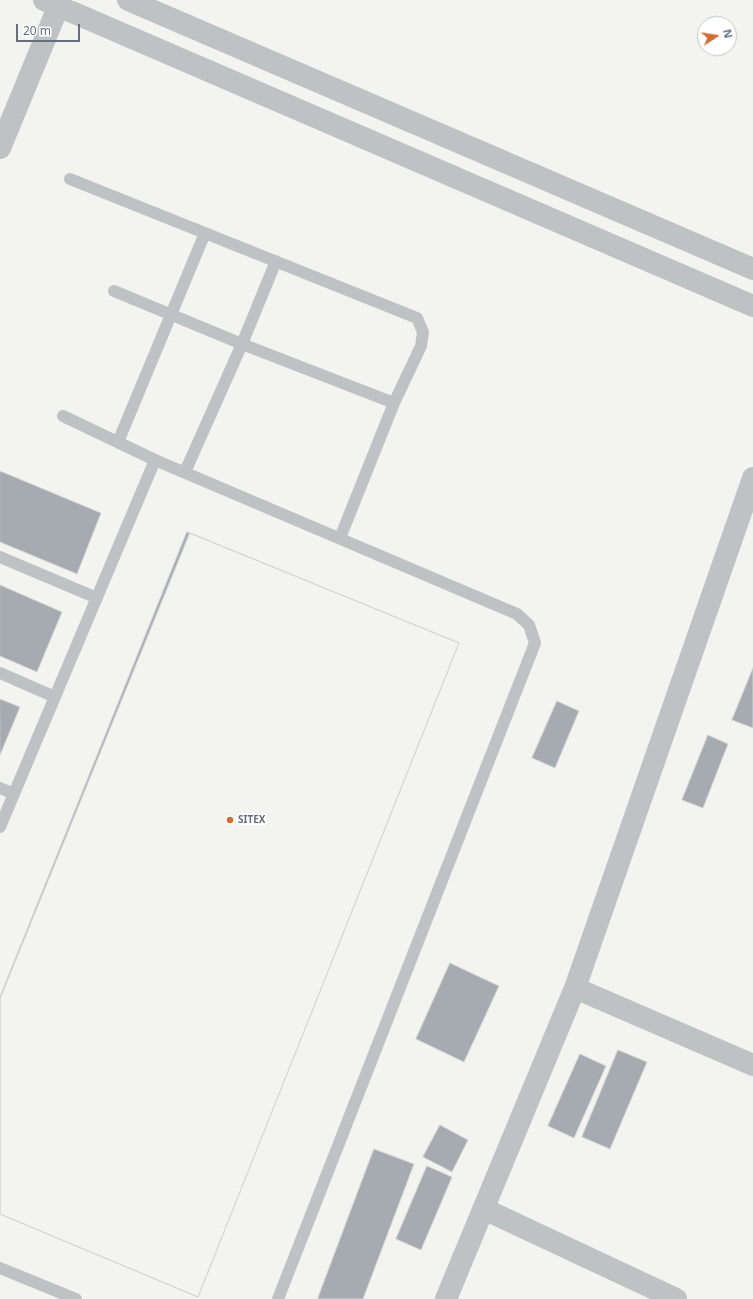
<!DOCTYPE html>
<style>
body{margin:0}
#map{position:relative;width:753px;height:1299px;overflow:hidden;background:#f3f4f0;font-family:"Noto Sans",sans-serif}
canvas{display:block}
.north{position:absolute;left:697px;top:16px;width:40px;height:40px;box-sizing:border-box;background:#fff;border:1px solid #c1c6cb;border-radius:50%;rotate:78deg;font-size:11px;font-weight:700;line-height:16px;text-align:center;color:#65707e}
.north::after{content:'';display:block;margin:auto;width:14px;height:18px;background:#d26d32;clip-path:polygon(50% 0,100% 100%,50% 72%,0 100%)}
.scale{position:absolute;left:16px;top:24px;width:64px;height:18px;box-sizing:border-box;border:2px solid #65707e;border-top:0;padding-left:5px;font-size:12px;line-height:14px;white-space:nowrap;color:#65707e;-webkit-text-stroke:3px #fff;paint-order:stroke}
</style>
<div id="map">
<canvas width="753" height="1299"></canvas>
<div class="north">N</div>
<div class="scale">20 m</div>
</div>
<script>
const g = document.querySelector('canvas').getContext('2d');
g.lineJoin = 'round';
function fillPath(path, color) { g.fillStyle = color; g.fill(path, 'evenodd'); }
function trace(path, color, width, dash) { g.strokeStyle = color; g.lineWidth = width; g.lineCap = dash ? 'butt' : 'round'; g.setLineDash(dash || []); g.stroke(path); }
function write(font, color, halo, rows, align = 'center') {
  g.font = font + ' "Noto Sans",sans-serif'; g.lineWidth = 4; g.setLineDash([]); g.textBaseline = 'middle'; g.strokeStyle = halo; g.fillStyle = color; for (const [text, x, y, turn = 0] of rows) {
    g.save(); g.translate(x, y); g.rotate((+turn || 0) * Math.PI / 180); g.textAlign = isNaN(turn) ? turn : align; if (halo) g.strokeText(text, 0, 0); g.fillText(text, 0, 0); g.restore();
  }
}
const building = new Path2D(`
 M0,471L101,513L77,574L0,542Z
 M187,532L459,643L198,1297L0,1214V997Z
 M190,533L459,643L198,1297L0,1214V999Z
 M0,585L62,612L37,672L0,656Z
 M753,668V728L732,720Z
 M0,699L20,707L0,755Z
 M557,701L579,711L555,768L532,758Z
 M708,735L728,744L703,808L682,800Z
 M450,963L499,986L464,1062L416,1039Z
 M618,1050L647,1062L610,1149L582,1137Z
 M580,1054L606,1066L574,1138L548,1126Z
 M440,1125L468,1140L452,1172L423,1157Z
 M374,1149L414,1164L363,1299H319L318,1298Z
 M427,1166L452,1177L421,1250L396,1239Z`);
fillPath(building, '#a6abb2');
trace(building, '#d5d5d3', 1);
trace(new Path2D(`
 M70,179L417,318L423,332L421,346L394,403L340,538
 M114,291L242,344L394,403
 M63,416L155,460L517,614L529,625L535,643L278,1299
 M118,442L205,233
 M185,472L242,344L276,261
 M0,557L97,598
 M0,673L55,697
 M0,788L14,794
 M0,827L155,460
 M0,1268L76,1299`), '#bfc2c5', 12);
trace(new Path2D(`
 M44,0L753,306
 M128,0L753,269
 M0,148L61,0
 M575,988L753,1065
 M484,1209L676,1299
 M446,1299L575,988L753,478`), '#bfc2c5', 22);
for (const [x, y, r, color] of [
 [230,820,4,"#d26d32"]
]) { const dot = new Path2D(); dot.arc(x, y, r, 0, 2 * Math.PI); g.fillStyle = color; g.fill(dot); trace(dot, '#fff', 1.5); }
write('bold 10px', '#65707e', '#fff', [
 ["SITEX",238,820]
], 'left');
</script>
